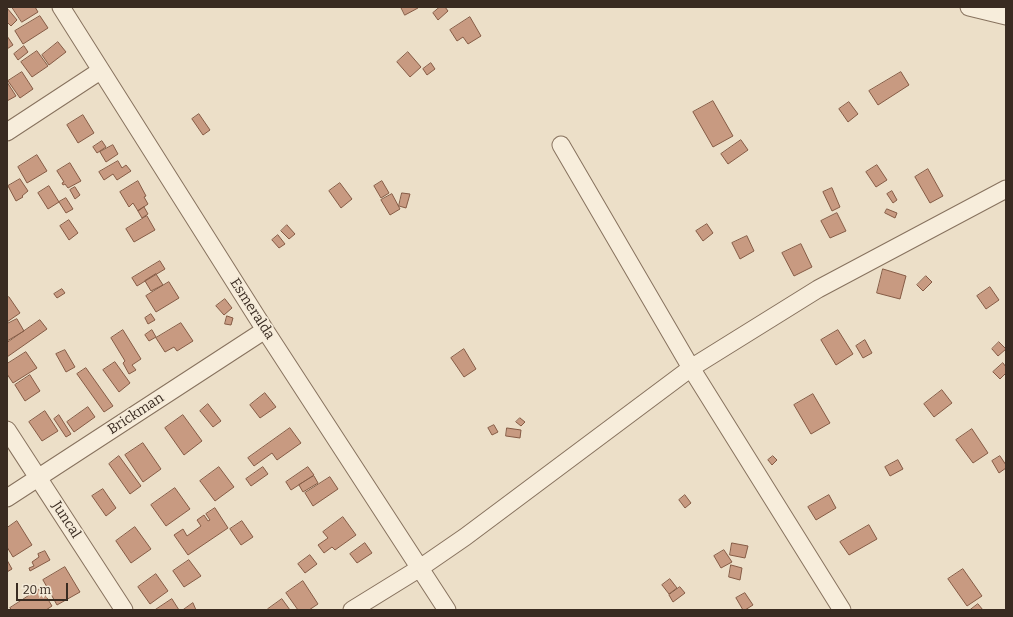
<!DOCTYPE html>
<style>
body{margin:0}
#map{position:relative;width:1013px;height:617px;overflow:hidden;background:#ecdfc8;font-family:Bitter,serif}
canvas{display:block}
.frame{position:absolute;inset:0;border:8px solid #392b21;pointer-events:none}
.scale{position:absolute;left:16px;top:583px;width:52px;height:18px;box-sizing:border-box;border:2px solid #392b21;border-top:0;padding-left:5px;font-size:12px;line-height:14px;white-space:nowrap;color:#392b21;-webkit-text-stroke:3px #f4ead8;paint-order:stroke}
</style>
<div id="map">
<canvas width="1013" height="617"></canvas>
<div class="frame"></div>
<div class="scale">20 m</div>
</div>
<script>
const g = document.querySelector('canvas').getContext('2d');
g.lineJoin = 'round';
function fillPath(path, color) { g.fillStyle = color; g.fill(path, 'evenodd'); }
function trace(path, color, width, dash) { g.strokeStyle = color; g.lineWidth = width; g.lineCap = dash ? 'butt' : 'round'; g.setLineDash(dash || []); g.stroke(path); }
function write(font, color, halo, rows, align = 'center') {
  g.font = font + ' Bitter,serif'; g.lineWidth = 3.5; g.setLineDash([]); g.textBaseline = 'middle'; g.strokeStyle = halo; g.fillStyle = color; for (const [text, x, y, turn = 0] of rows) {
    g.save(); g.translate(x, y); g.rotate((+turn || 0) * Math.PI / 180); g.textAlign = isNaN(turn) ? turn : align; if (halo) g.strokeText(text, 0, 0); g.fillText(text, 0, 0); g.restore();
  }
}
const building = new Path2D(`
 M12,7H35L38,12L22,22Z
 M401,7H418V8L405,15Z
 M440,7H445L448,11L438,20L433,13Z
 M7,8L17,20L11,26L7,22Z
 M40,16L48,28L23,44L15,31Z
 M470,17L481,36L468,44L463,37L457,41L450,30Z
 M7,36L13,45L7,49Z
 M58,42L66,52L49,65L42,55Z
 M24,46L28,52L18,60L14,54Z
 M37,51L48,66L32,77L21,62Z
 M408,52L421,67L410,77L397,62Z
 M431,63L435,69L427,75L423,69Z
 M22,72L33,89L20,98L8,81Z
 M901,72L909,85L878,105L869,91Z
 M7,82L16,96L7,101Z
 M713,101L733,136L713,147L693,112Z
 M849,102L858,114L848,122L839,109Z
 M199,114L210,130L203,135L192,119Z
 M83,115L94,133L78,143L67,125Z
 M741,140L748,150L728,164L721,154Z
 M102,141L106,147L97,153L93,147Z
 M113,145L118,154L106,162L100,152Z
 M37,155L47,171L27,183L18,167Z
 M118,161L122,168L126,165L131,171L117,180L113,174L104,180L99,172Z
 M70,163L81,181L68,188L65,184L63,185L62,183L64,182L57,171Z
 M877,165L887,180L876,187L866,172Z
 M928,169L943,196L930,203L915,177Z
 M20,179L28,191L22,196L23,197L16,201L8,186Z
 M138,181L146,196L144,197L148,204L138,211L133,203L129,207L120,192Z
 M382,181L389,193L381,198L374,186Z
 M340,183L352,199L341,208L329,191Z
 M49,186L59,202L48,209L38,193Z
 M75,187L80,195L75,199L70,190Z
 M832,188L840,207L832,211L823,192Z
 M892,191L897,200L893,203L887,194Z
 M402,193L410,194L406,208L399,206Z
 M392,194L400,209L390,215L381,200Z
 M66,198L73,209L66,213L59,202Z
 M144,207L148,214L142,218L138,211Z
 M887,209L897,213L895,218L885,213Z
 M837,213L846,231L830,238L821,221Z
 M147,216L155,230L134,242L126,229Z
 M69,220L78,233L69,240L60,226Z
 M707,224L713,233L703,241L696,231Z
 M287,225L295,234L289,239L281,231Z
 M278,235L285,244L279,248L272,240Z
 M747,236L754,251L740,259L732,243Z
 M801,244L812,267L794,276L782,253Z
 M160,261L165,269L137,286L132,278Z
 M883,269L906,276L900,299L877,293Z
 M156,274L163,285L151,291L145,281Z
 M926,276L932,282L923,291L917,285Z
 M169,282L179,298L156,312L146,296Z
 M990,287L999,300L986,309L977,296Z
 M62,289L65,293L57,298L54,294Z
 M9,297L20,313L7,322V298Z
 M225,299L232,308L224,315L216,306Z
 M151,314L155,320L148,324L145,318Z
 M227,316L233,318L231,325L225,324Z
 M17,319L24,331L7,341V324Z
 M40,320L47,329L7,357V343Z
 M181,323L193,341L177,351L174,347L165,352L156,338Z
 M123,330L141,359L132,365L136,370L129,374L123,363L125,361L111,338Z
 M152,330L156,337L149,341L145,335Z
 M838,330L853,354L836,365L821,340Z
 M865,340L872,353L863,358L856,346Z
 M999,342L1006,349L998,356L992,349Z
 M464,349L476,369L464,377L451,358Z
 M65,350L75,367L66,372L56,354Z
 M26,352L37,368L13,383L7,374V364Z
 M115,362L130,383L119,392L103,370Z
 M1003,363L1006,367V373L1000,379L993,372Z
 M86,368L113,406L104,412L77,374Z
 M30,375L40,391L25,401L15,385Z
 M942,390L952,403L934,417L924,404Z
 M265,393L276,407L260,418L250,405Z
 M813,394L830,423L811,434L794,405Z
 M208,404L221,421L213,427L200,411Z
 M88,407L95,417L74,432L67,422Z
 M45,411L58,431L42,441L29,422Z
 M59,415L71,434L66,437L54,419Z
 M183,415L202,441L184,455L165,428Z
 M520,418L525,422L521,426L516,422Z
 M494,425L498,432L492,435L488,428Z
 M290,428L301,443L277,460L272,453L254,466L248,458Z
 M507,428L521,430L520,438L506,436Z
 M972,429L988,453L973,463L956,440Z
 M143,443L161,469L143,482L125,455Z
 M119,456L141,486L130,494L109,464Z
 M773,456L777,460L772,465L768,460Z
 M1000,456L1006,465V468L999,473L992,461Z
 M898,460L903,469L890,476L885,467Z
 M219,467L234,487L215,501L200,481Z
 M263,467L268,474L251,486L246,479Z
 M308,467L314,475L291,490L286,482Z
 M314,476L318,483L303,492L299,485Z
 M330,477L338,489L313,506L305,493Z
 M175,488L190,509L166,526L151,505Z
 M103,489L116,508L106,516L92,496Z
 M685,495L691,503L685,508L679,500Z
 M829,495L836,508L816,520L808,507Z
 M215,508L228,528L188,555L174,535L183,529L187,536L201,526L197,520L204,515L208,521L210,520L206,514Z
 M343,517L356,535L335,550L332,547L324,553L318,545L328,538L323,532Z
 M17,521L32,545L13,557L7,547V528Z
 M242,521L253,537L241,545L230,529Z
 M869,525L877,539L849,555L840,542Z
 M135,527L151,549L131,563L116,541Z
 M365,543L372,553L357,563L350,554Z
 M732,543L748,546L745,558L730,555Z
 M724,550L732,562L721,568L714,556Z
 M45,551L50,560L30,571L29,568L34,566L32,562L39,557L38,554Z
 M310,555L317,564L305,573L298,564Z
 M7,560L12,569L7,572Z
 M189,560L201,576L184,587L173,571Z
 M731,565L742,568L740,580L729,577Z
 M65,567L80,592L57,605L43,580Z
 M963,569L982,596L967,606L948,579Z
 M156,574L168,591L150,604L138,587Z
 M670,579L677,588L669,594L662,585Z
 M303,581L318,604L309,610H298L286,593Z
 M680,587L685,593L673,602L669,595Z
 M41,588L52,606L46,610H12L10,608Z
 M745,593L753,605L745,610H743L736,598Z
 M172,599L179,610H155Z
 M282,599L290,610H269L268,609Z
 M193,603L196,610H183Z
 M978,604L983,610H970Z`);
fillPath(building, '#c89a81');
trace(building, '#855b45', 1);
const minor = new Path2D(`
 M61,7L265,330L447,610
 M969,7L1006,16
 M7,132L100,71
 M561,145L691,368L842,610
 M7,430L124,610
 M7,498L265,330
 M352,610L420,568L465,537L691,368L818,289L1006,189`);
trace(minor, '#87725e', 19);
trace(minor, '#f7eddb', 17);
write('14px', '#392b21', '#f4ead8', [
 ["Esmeralda",252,309,57],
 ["Brickman",136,414,-33],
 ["Juncal",66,520,57]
]);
</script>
